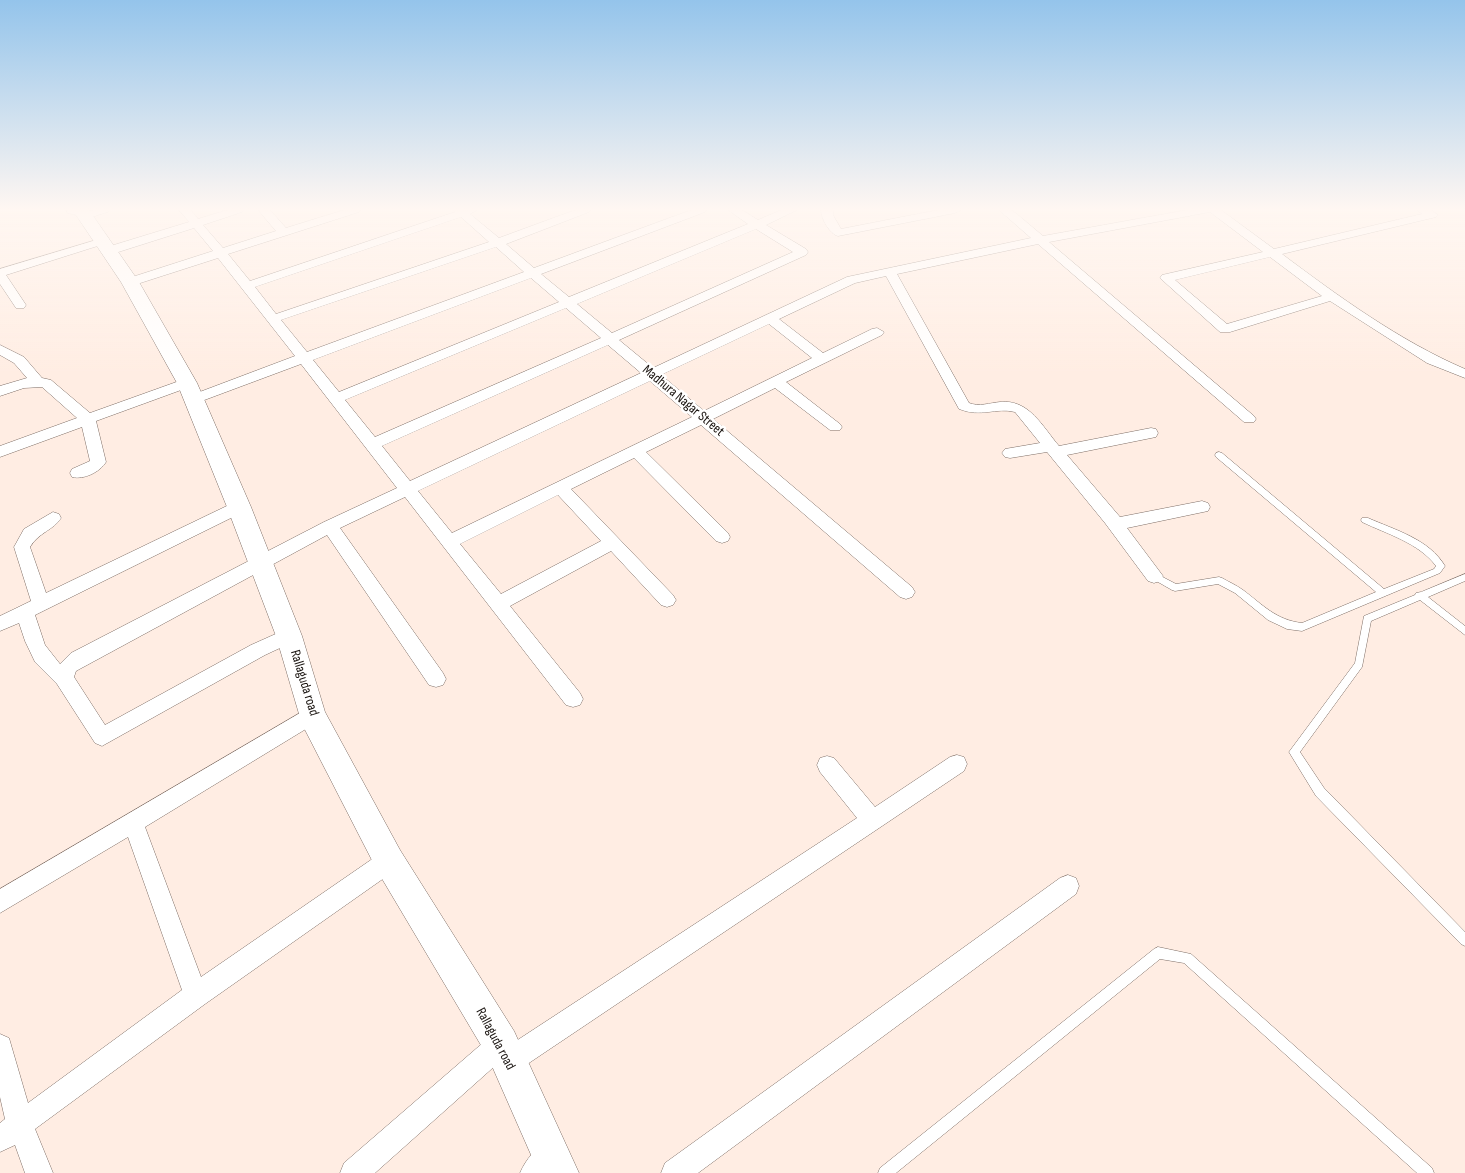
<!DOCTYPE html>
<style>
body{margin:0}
canvas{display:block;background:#ffede3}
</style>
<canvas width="1465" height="1173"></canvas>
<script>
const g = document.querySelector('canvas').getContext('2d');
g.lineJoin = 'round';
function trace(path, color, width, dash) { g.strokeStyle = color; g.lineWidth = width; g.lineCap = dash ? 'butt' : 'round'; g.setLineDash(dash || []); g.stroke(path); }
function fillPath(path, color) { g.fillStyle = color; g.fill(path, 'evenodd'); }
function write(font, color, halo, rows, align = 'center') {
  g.font = font + ' "Sofia Sans Condensed",sans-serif'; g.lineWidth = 5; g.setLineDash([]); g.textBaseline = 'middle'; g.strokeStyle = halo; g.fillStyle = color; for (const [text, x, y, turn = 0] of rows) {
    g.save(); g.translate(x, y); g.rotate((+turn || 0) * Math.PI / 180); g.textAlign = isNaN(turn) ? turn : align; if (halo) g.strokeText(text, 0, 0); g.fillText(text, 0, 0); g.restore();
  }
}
const service = new Path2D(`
 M1219,452L1222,453L1384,589L1434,569L1436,566C1419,543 1387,534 1362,522L1361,520L1362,518H1368C1395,530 1429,539 1445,566L1440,573L1302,631L1287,629L1268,620L1235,593L1218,584L1175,591L1172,590L1151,578L1150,576L1151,574H1157L1176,584L1219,577L1222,578C1229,582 1236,585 1243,590C1263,605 1276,620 1302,623L1376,592L1216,457L1215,455L1216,453Z
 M1465,574V581L1428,597L1465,626V635L1420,600L1371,621L1362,667L1300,752L1324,788L1465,932V946L1461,944L1316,796L1289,752L1355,663L1364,616L1415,595L1416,593L1421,592Z
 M1158,947L1191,954L1432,1168L1434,1173H1417L1184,963L1160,959L896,1173H878L880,1168L1154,949Z`);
const minor = new Path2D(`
 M93,210H110L108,212L85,219L79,216Z
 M179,210H191L198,219L227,210H244L242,212L203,225L223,248L276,231L258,210H270L286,228L344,210H361L359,212L228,254L250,281L455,212L453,210H477L470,214L499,238L575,210H591L589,212L506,244L534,268L691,210H707L705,212L541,274L569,297L748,224L728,210H742L758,220L781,210H797L766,225L806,249L808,252L806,255L619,340L653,368L847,277L1031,238L999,210H1012L1043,236L1187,210H1221L1274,249L1422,214L1417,210H1431L1438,215L1436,217L1282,254C1338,296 1400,341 1465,369V378L1427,363L1330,301L1230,332H1220L1160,278L1162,275L1263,252L1210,212L1049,242L1254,416L1256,419L1254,422H1244L1038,244L897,274L969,403C979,407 990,403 1000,402C1029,399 1042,426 1059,446L1151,428L1156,429L1158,433L1156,437L1067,455L1120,517L1202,501L1208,503L1210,507L1208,511L1127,528L1163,576L1160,581L1154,583L1148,581L1105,523L1047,452L1010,458L1005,457L1002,453L1005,449L1040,443L1015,412C996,407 981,418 959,409L886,276L855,283L779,319L823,353L872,329L877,328L884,332L882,335L786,382L840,424L842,427L840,430H830L775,388L713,419L912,587L915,592L912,597L906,599L900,597L701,425L646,452L728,533L730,537L728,541L722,543L716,541L634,458L571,489L673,595L676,600L673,605L667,607L661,605L611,551L510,606L580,693L583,699L580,705L573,707L566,705L405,497L340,528L443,673L446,679L443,685L436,687L429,685L327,535L76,671L74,677L105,725L251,645L289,628L295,631L298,636L295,641L265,655L102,746L95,743L57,684L35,662L25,641L19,623L0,631V616L31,601L14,547L24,529L53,512L59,514L61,518C54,530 39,532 30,547L46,593L233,503L239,501L245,503L247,507L245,511L35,615L45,645L60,664L71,653L324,522L397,488L301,364L199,402H189L187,399L189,396L295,356L218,258L134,285H126L124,282L126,279L213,251L194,228L112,254H104L102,251L104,248L189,222ZM461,217L489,242L276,314L255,287ZM756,229L793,252L612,333L577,304ZM496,247L524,272L307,352L281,320ZM1270,257L1322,296L1227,324L1175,280ZM531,278L559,302L339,392L313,360ZM566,308L601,338L375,437L345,400ZM769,324L812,358L704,411L661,375ZM608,345L641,373L410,481L382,446ZM650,381L692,417L452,533L418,491ZM558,495L601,541L501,594L460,544Z
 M821,210H833V215L841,229L938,210H961L955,213L838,236C830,234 821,219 821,210Z
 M103,238L109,241L107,243L6,275L26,305L24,308H16L0,284V269Z
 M0,345L24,357L42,378L51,380L90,413L182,380H192L194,383L192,386L96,421L106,462C100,472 84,480 72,477L70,473L72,469L90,461L82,427L0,457V446L77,418L42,387L24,388L0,396V386L27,378L14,363L0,355Z
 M312,706L319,709L322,715L319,721L145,827L201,977L381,853L389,850L397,853L400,861L397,869L205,1004L35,1129L53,1173H25L15,1145L0,1152V1123L5,1119L0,1097V1034L9,1038L28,1103L182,990L128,837L0,913V889Z
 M957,755L964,757L967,764L964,771L517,1071L508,1075L499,1071L496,1065L375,1173H340L344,1163L492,1035L501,1031L510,1035L513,1043L857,818L820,772L817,765L820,758L827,756L834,758L875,807L950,757Z
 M1068,875L1076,878L1079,886L1076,894L698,1173H661L665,1163L1060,878Z
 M550,1141L560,1145L564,1155L560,1165L552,1173H520C526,1159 536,1147 550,1141Z`);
const secondary = new Path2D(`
 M66,210H89L139,282L197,383L251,507L302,636L325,712L400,850L514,1031L579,1173H539L488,1057L378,872L302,724L276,636L227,507L177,383L121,282L76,215L68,213Z`);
trace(service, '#7e6e66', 1);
trace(minor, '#7e6e66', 1);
trace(secondary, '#7e6e66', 1);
fillPath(service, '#fff');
fillPath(minor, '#fff');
fillPath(secondary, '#fff');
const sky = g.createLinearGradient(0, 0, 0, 374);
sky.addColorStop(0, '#94c4eb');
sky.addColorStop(0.56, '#fff7f2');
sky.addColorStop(1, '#fff7f200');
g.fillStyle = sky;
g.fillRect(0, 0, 1465, 374);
write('14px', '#19130f', '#fff', [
 ["Madhura Nagar Street",683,401,40],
 ["Rallaguda road",304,683,73],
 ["Rallaguda road",495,1039,62]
]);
</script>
